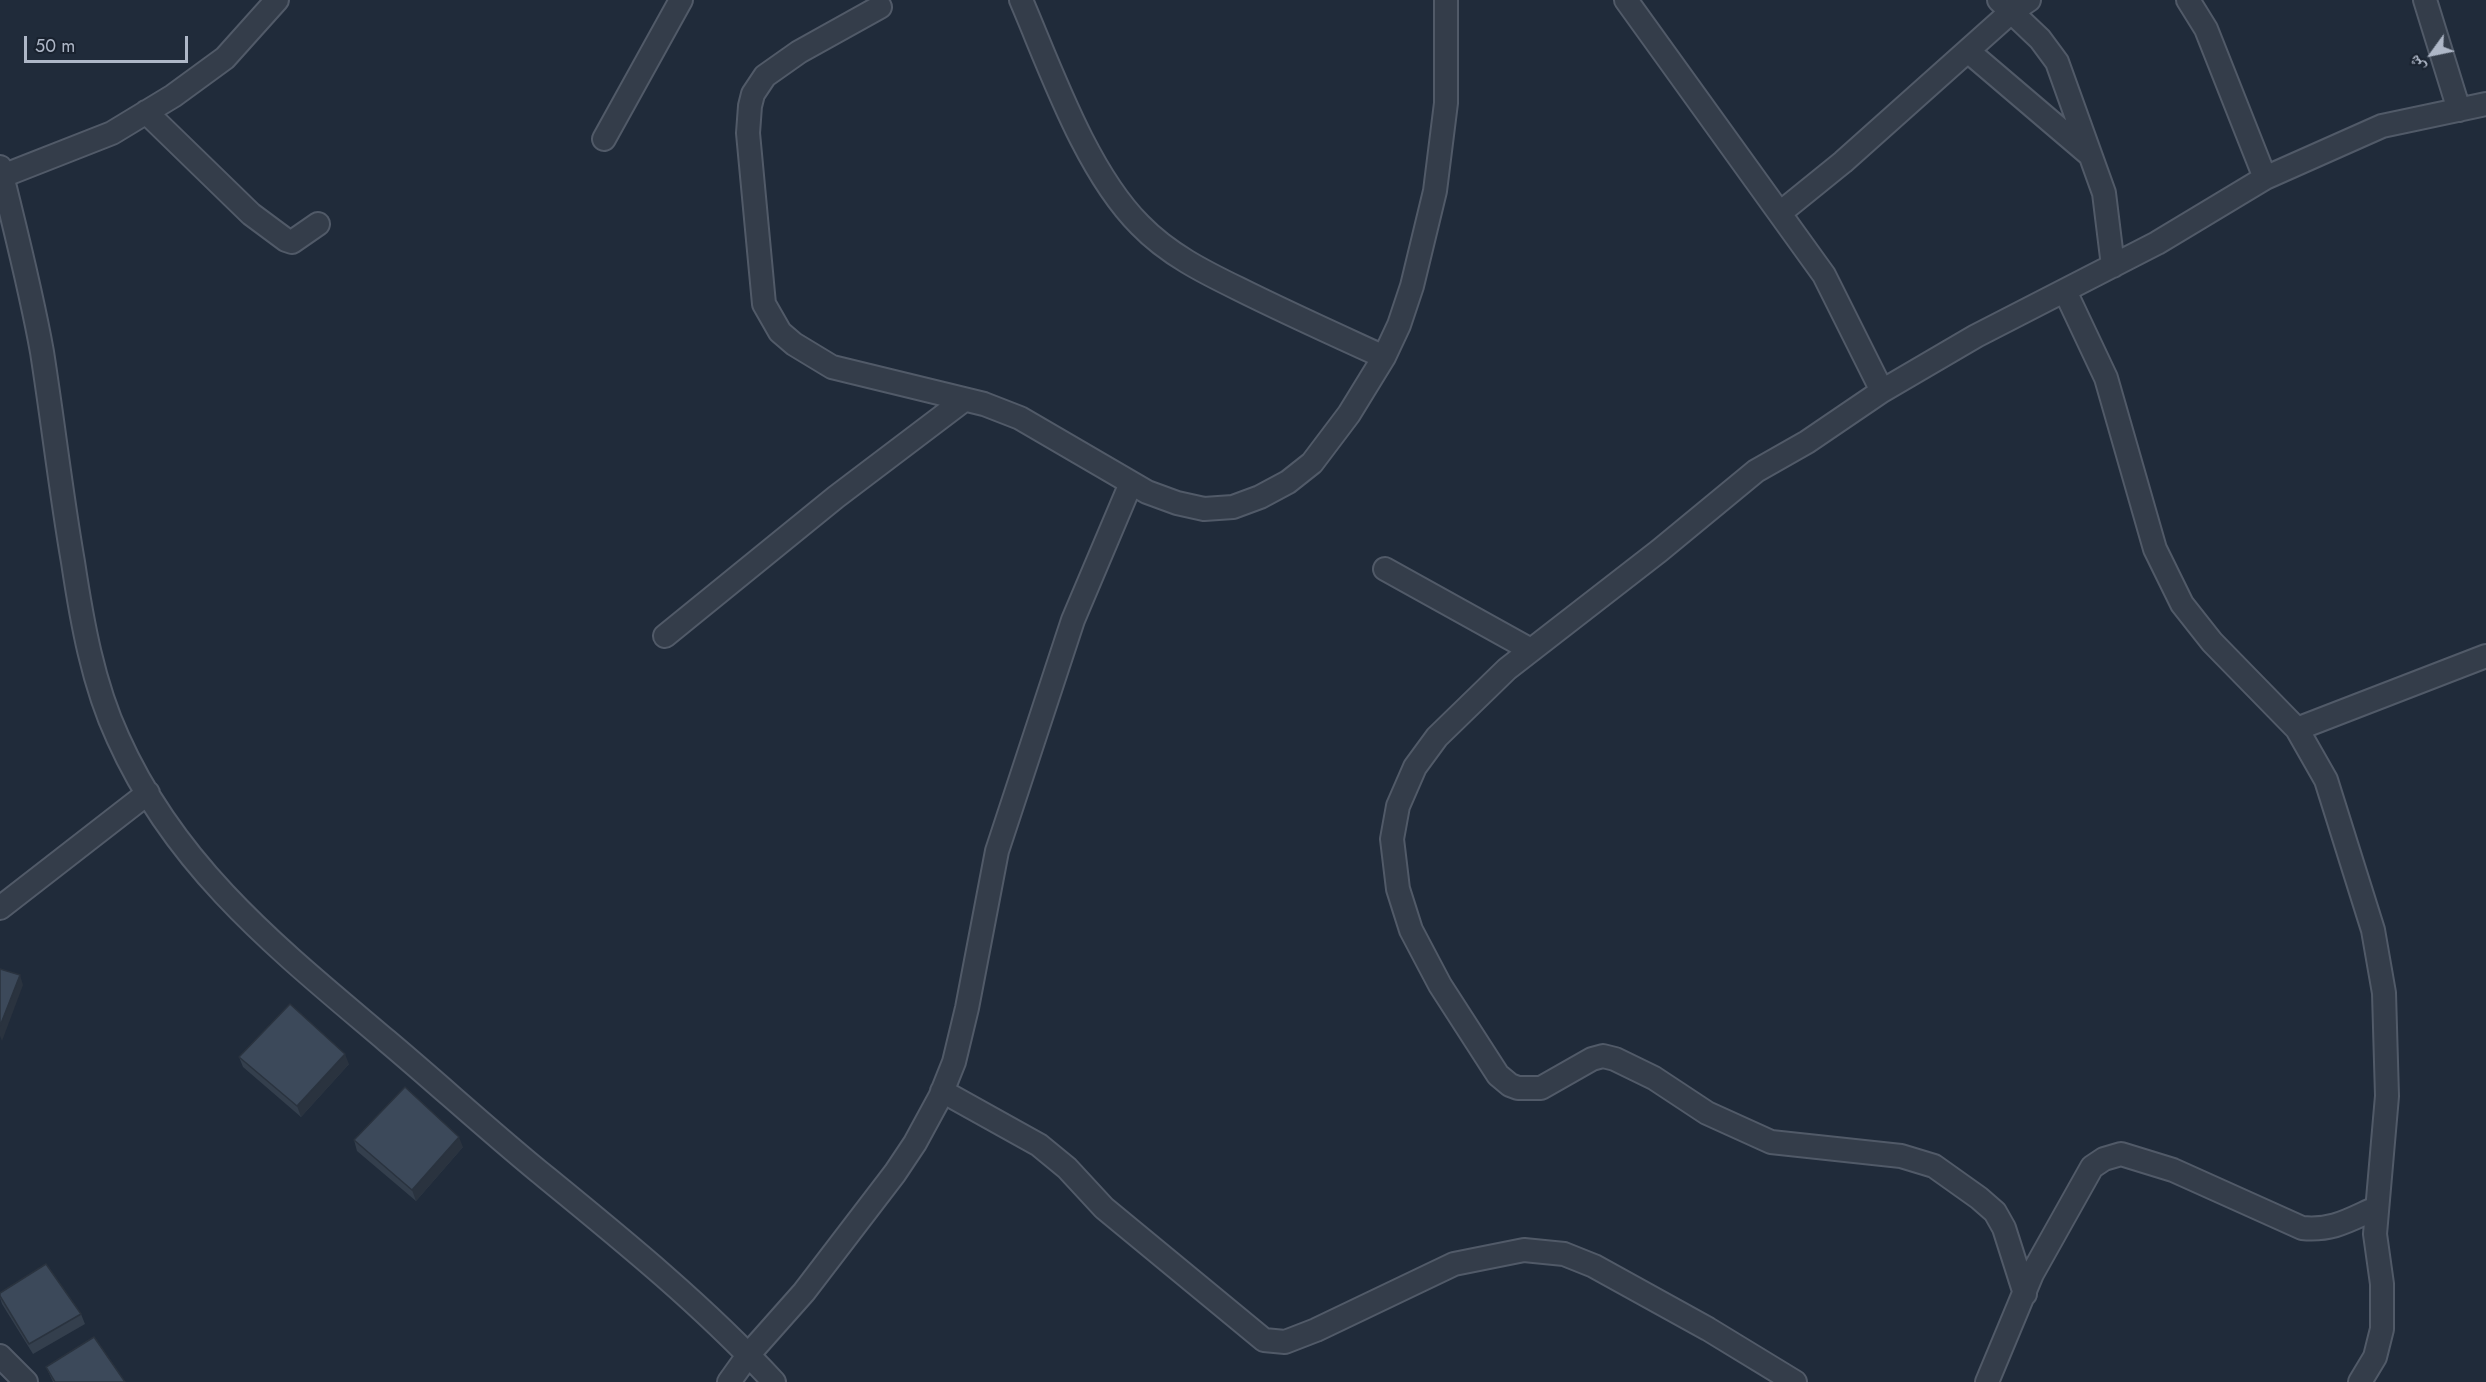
<!DOCTYPE html>
<meta charset="utf-8">
<style>
body{margin:0}
#map{position:relative;width:2486px;height:1382px;overflow:hidden;background:#202b3a;font-family:Jost,"Noto Naskh Arabic",sans-serif}
canvas{display:block}
.north{position:absolute;left:2402px;top:24px;width:60px;height:60px;-webkit-text-stroke:4px #19222f;paint-order:stroke;rotate:237deg;font-size:16px;font-weight:700;line-height:24px;text-align:center;color:#aeb7c7}
.north::after{content:'';display:block;margin:auto;width:21px;height:27px;background:#aeb7c7;clip-path:polygon(50% 0,100% 100%,50% 72%,0 100%)}
.scale{position:absolute;left:24px;top:36px;width:164px;height:27px;box-sizing:border-box;border:3px solid #aeb7c7;border-top:0;padding-left:8px;font-size:18px;line-height:21px;white-space:nowrap;color:#aeb7c7;-webkit-text-stroke:4px #19222f;paint-order:stroke}
</style>
<div id="map">
<canvas width="2486" height="1382"></canvas>
<div class="north">ش</div>
<div class="scale">50 m</div>
</div>
<script>
const g = document.querySelector('canvas').getContext('2d');
g.lineJoin = 'round';
function trace(path, color, width, dash) { g.strokeStyle = color; g.lineWidth = width; g.lineCap = dash ? 'butt' : 'round'; g.setLineDash(dash || []); g.stroke(path); }
function fillPath(path, color) { g.fillStyle = color; g.fill(path, 'evenodd'); }
const minor = new Path2D(`
 M1021,0C1051,70 1086,171 1140,225C1168,254 1204,272 1239,289C1287,313 1336,335 1384,357
 M1626,0L1824,275L1882,391
 M1999,0L2040,39L2057,62L2104,193L2113,266
 M2188,0L2206,29L2265,178
 M2425,0L2459,110
 M880,7L799,52L765,76L753,94L750,106L748,133L764,304L780,332L794,344L832,367L984,404L1020,418L1147,492L1177,503L1204,509L1233,507L1260,497L1288,482L1312,463L1349,414L1384,357L1399,325L1412,286L1435,191L1446,103V0
 M1968,51L2090,155
 M146,112L251,214L286,240L292,242L318,224
 M604,139L681,0
 M0,167C15,229 31,290 42,352C53,422 61,493 73,562C82,622 93,684 118,738C177,870 281,951 387,1041C438,1084 486,1128 537,1170C619,1237 702,1304 774,1382
 M0,177L112,133L173,96L225,58L277,0
 M1780,213L1843,162L2011,12L2029,0
 M2065,291L2106,378L2155,549L2182,604L2212,642L2297,729L2326,780L2373,930L2384,993L2387,1096L2375,1234L2382,1284V1329L2375,1357L2360,1382
 M1385,569L1531,650
 M665,636L836,497L964,400
 M2297,729L2486,656
 M0,908L148,793
 M942,1091L1039,1145L1067,1168L1104,1208L1264,1340L1285,1342L1316,1330L1454,1264L1524,1250L1564,1254L1594,1266L1708,1329L1795,1382
 M2025,1294L2004,1228L1995,1212L1979,1198L1934,1166L1901,1156L1771,1142L1707,1113L1654,1078L1615,1059L1603,1056L1592,1059L1541,1088H1518L1510,1085L1498,1075L1440,985L1411,930L1398,889L1392,839L1398,806L1415,767L1437,737L1507,669L1659,551L1756,471L1807,442L1882,391L1976,336L2157,243L2265,178L2382,126L2486,104
 M0,1356L26,1382
 M729,1382L749,1354L804,1292L895,1173L915,1143L940,1097L954,1062L967,1008L997,851L1073,620L1131,483
 M1987,1382L2032,1274L2092,1167L2104,1159L2121,1154L2173,1170L2302,1228C2333,1231 2349,1220 2376,1208`);
trace(minor, '#515a68', 26);
trace(minor, '#343d4a', 22);
fillPath(new Path2D(`
 M239,1057L349,1064L301,1117L243,1067Z
 M354,1140L463,1147L416,1201L357,1151Z
 M0,1293L81,1314L85,1324L33,1354L2,1304L0,1298Z
 M46,1367L125,1382H53Z`), '#343f4d');
fillPath(new Path2D(`
 M20,975L23,985L2,1041L0,1036V1026Z
 M345,1054L349,1064L301,1117L297,1106Z
 M459,1137L463,1147L416,1201L412,1190Z`), '#2a333f');
const building = new Path2D(`
 M0,969L20,975L0,1026Z
 M290,1004L345,1054L297,1106L239,1057Z
 M405,1087L459,1137L412,1190L354,1140Z
 M46,1264L81,1314L29,1344L0,1296V1293Z
 M94,1337L125,1382H55L46,1367Z`);
fillPath(building, '#3c495a');
trace(building, '#2a333f', 1.5);
</script>
